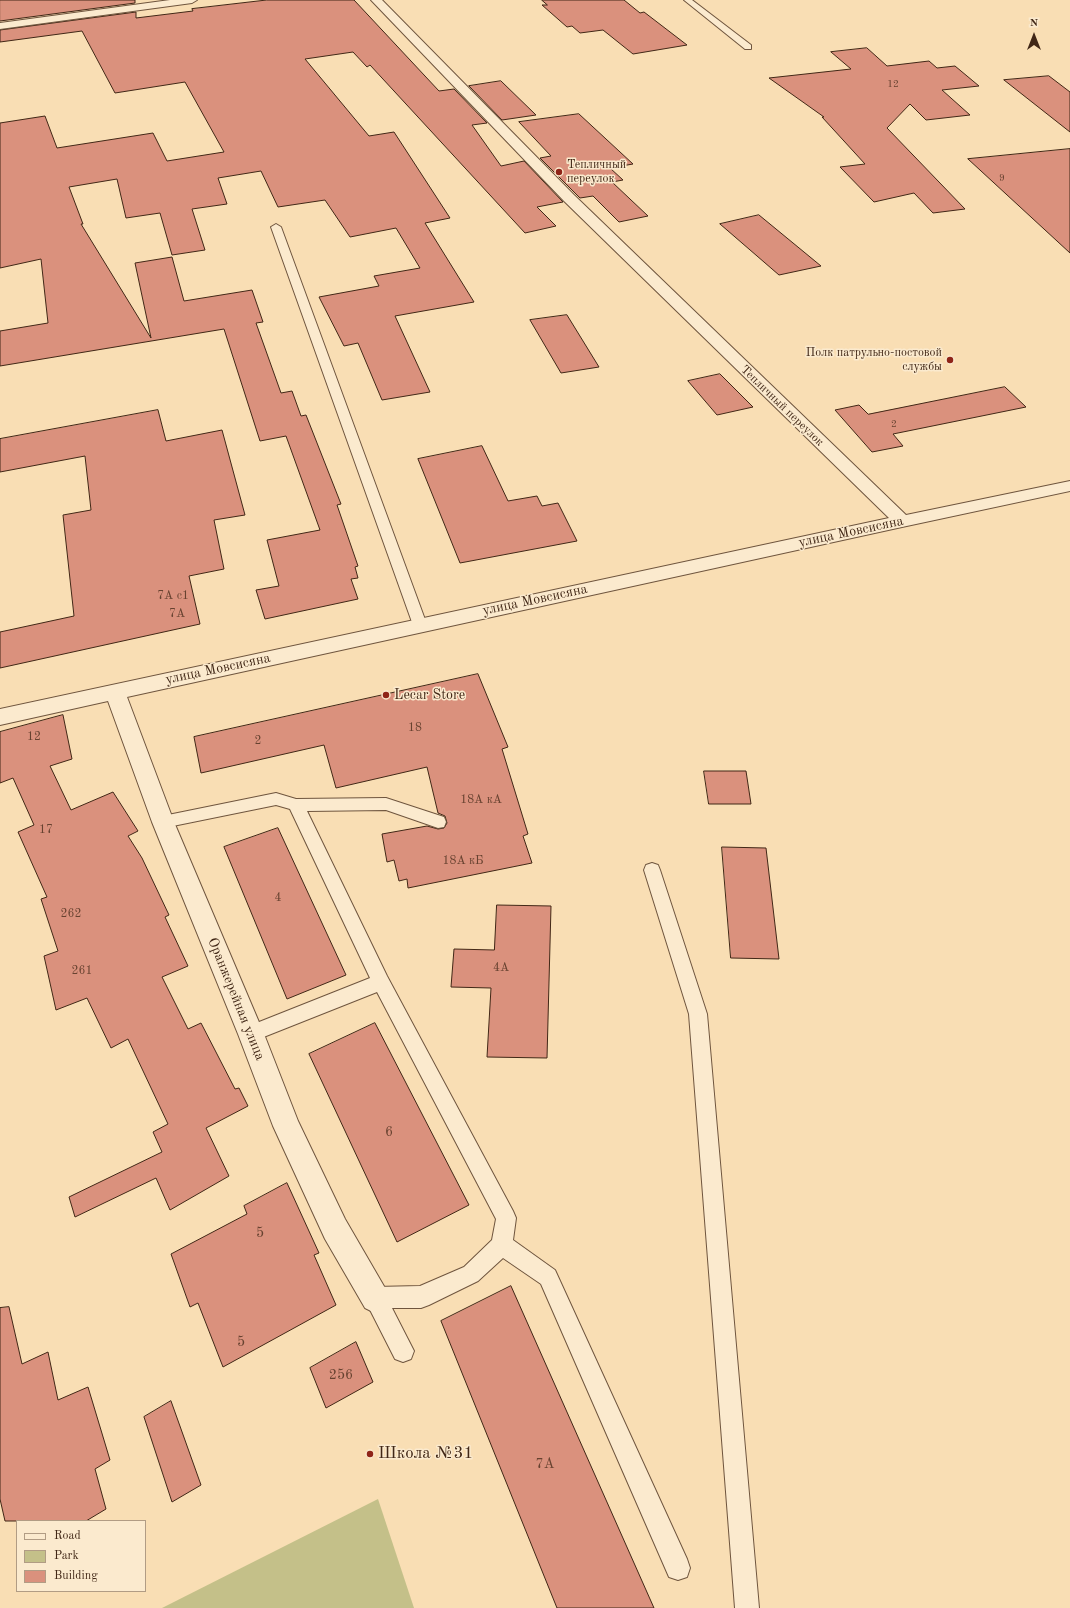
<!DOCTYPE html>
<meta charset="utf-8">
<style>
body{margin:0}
#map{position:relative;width:1070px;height:1608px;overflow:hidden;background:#f9deb4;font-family:"Old Standard TT",serif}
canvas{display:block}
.legend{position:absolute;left:16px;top:1520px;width:130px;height:72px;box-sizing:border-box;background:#fbeace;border:1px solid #b19c84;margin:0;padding:5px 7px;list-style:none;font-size:12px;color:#412716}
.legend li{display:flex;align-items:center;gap:8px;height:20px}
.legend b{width:20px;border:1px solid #b19c84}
.north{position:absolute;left:1014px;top:16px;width:40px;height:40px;-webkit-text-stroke:3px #fbeace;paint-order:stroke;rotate:0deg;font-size:11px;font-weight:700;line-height:16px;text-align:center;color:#412716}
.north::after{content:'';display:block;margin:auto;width:14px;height:18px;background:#412716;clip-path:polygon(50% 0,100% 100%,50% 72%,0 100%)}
</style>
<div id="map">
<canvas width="1070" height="1608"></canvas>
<ul class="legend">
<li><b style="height:5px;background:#fbeace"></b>Road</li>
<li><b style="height:11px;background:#c4c089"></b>Park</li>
<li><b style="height:11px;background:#da917d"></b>Building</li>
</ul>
<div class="north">N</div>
</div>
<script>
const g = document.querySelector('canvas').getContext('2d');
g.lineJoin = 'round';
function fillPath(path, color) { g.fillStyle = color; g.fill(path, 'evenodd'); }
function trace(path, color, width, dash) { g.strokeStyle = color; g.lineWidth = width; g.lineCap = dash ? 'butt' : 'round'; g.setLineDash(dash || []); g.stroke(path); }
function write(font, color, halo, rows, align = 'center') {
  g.font = font + ' "Old Standard TT",serif'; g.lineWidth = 3; g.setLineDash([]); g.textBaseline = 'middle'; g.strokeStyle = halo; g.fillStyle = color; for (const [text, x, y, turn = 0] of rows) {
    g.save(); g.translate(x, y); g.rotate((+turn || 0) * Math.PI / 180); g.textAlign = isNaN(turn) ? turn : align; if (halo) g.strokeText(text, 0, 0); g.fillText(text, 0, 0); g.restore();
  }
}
fillPath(new Path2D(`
 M378,1499L414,1608H162Z`), '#c4c089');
const building = new Path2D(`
 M0,0H135V3L0,21Z
 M267,0H354L439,91L454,89L487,123L472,125L501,166L524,161L563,202L537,207L556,226L525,233L370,65L367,67L353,52L305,59L369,136L394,132L450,218L425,223L474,302L395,316L430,392L382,400L358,343L344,346L319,297L379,286L374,276L420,268L396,228L350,237L325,200L278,207L261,171L218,178L227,204L192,209L205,250L172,255L160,213L126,218L117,179L69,187L83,224H81L151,338L135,263L172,257L184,301L252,290L263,322L256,323L281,393L292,391L301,416L306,415L341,504L337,505L358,566L355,567L358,578L351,579L358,599L265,619L256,590L279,586L267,540L320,530L286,436L260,441L224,329L0,366V331L48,323L41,259L0,268V123L45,116L57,148L153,133L167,161L224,152L185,82L115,93L82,31L0,42V30L136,12V18L193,11L192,9Z
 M542,0H624L640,13L644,12L687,45L633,54L603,30L580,33L572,26L567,27L542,5H547Z
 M867,48L887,66L929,61L937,68L955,66L979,86L942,90L970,115L926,120L910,104L887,128L965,209L933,213L914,193L874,202L840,167L865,164L822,117H824L769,78L851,69L831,52Z
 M1049,76L1070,92V132L1004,80Z
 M501,81L536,115L502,120L469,86Z
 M579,114L633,164L610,168L623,180L612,182L648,216L619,222L593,196L580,198L540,158L551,156L519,122Z
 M1070,149V253L968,159Z
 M759,215L821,266L779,275L720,224Z
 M567,315L599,367L561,373L530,320Z
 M720,374L753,407L717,415L688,381Z
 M1005,387L1026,407L893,434L903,446L872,452L835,410L859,405L868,414Z
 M158,410L166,441L222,430L245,515L214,520L224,569L189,576L200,624L0,668V632L74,616L63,515L91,510L85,456L0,472V439Z
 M482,446L508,501L537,496L542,506L558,503L577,541L460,563L418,459Z
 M478,674L508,747L502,749L528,834L523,836L532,863L408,888L407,879L399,881L394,860L387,862L382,834L427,826L438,829L444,828L447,823L445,816L438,813L427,767L336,788L324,745L201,773L194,737Z
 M63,715L72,759L50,766L71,810L113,792L138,831L128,836L142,858L169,915L165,917L188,966L162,977L188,1029L201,1023L235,1089L239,1088L248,1106L206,1128L229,1176L170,1210L156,1178L75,1217L69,1197L162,1152L153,1132L168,1124L128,1039L111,1048L87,998L56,1010L44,956L58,951L41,899L47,897L18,832L34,825L13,778L0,783V732Z
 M704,771H746L751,804H709Z
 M278,828L346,975L287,999L224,847Z
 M722,847L766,848L779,959L731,958Z
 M497,905L551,906L547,1058L487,1057L491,988L451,987L454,949L494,950Z
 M375,1023L469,1205L397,1242L309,1054Z
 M287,1183L319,1253L314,1255L336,1305L223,1367L198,1303L190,1307L171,1254L247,1214L244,1206Z
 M511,1286L654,1608H557L441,1321Z
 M9,1307L22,1364L48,1352L58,1400L88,1387L110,1460L95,1469L106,1509L86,1521H5L0,1499V1308Z
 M356,1342L373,1382L326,1408L310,1368Z
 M171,1401L201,1485L172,1502L144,1417Z`);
fillPath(building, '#da917d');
trace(building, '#412716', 1);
const lane = new Path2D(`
 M684,0H692L751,45V49H745Z
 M276,224L281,227L427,625L425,628L420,630L415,628L413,625L271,227Z
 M276,793L296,799L386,798L444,817L446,822L444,827L438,828L386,810L307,811L387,976L513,1211L516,1218L513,1240L555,1270L687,1559L690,1568L687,1577L678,1580L669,1577L541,1284L503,1258L478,1281L429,1305L421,1308H392L414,1351L411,1359L403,1362L395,1359L364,1298L367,1290L375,1287L420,1286L464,1267L492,1240L496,1219L377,992L251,1042L244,1040L242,1034L244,1028L370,978L290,809L276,805L163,828L157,827L155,822L157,817L163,816Z
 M652,863L658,865L660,870L707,1014L759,1608H735L689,1014L644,870L646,865Z`);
const street = new Path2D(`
 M170,0H197L192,3L0,29V23Z
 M371,0H382L574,195L906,515L1070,481V491L902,527L127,697L174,822L264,1034L298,1121L345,1219L385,1288L390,1298L385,1308L375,1313L365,1308L325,1239L273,1126L238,1034L152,822L108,701L0,725V709L889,518L564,201Z`);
trace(lane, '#6f553e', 2);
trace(street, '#6f553e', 2);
fillPath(lane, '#fbeace');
fillPath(street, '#fbeace');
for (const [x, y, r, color] of [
 [559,172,4,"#8f2418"],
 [950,360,4,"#8f2418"],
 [386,695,4,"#8f2418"],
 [370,1454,4,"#8f2418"]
]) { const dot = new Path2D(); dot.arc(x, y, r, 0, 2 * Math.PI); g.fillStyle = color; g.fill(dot); trace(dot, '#fbeace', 1.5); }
write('10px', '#674230', null, [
 ["12",893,84],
 ["9",1002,178],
 ["2",894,424]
]);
write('12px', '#412716', '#fbeace', [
 ["Тепличный",567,165],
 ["переулок",567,179],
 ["Полк патрульно-постовой",942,353,"right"],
 ["службы",942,367,"right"]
], 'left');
write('12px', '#412716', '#fbeace', [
 ["Тепличный переулок",782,406,44]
]);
write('12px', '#674230', null, [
 ["7А с1",173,596],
 ["7А",177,614],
 ["18",415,728],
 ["12",34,737],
 ["2",258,741],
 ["18А кА",481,800],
 ["17",46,830],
 ["18А кБ",463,861],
 ["4",278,898],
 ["262",71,914],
 ["4А",501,968],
 ["261",82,971]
]);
write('14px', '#412716', '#fbeace', [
 ["улица Мовсисяна",851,532,-12],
 ["улица Мовсисяна",535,600,-12],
 ["улица Мовсисяна",218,669,-12],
 ["Оранжерейная улица",236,999,68]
]);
write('14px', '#412716', '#fbeace', [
 ["Lecar Store",394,695]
], 'left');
write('14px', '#674230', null, [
 ["6",389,1132],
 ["5",260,1233],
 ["5",241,1342],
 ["256",341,1375],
 ["7А",545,1464]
]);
write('17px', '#412716', '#fbeace', [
 ["Школа №31",378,1454]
], 'left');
</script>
